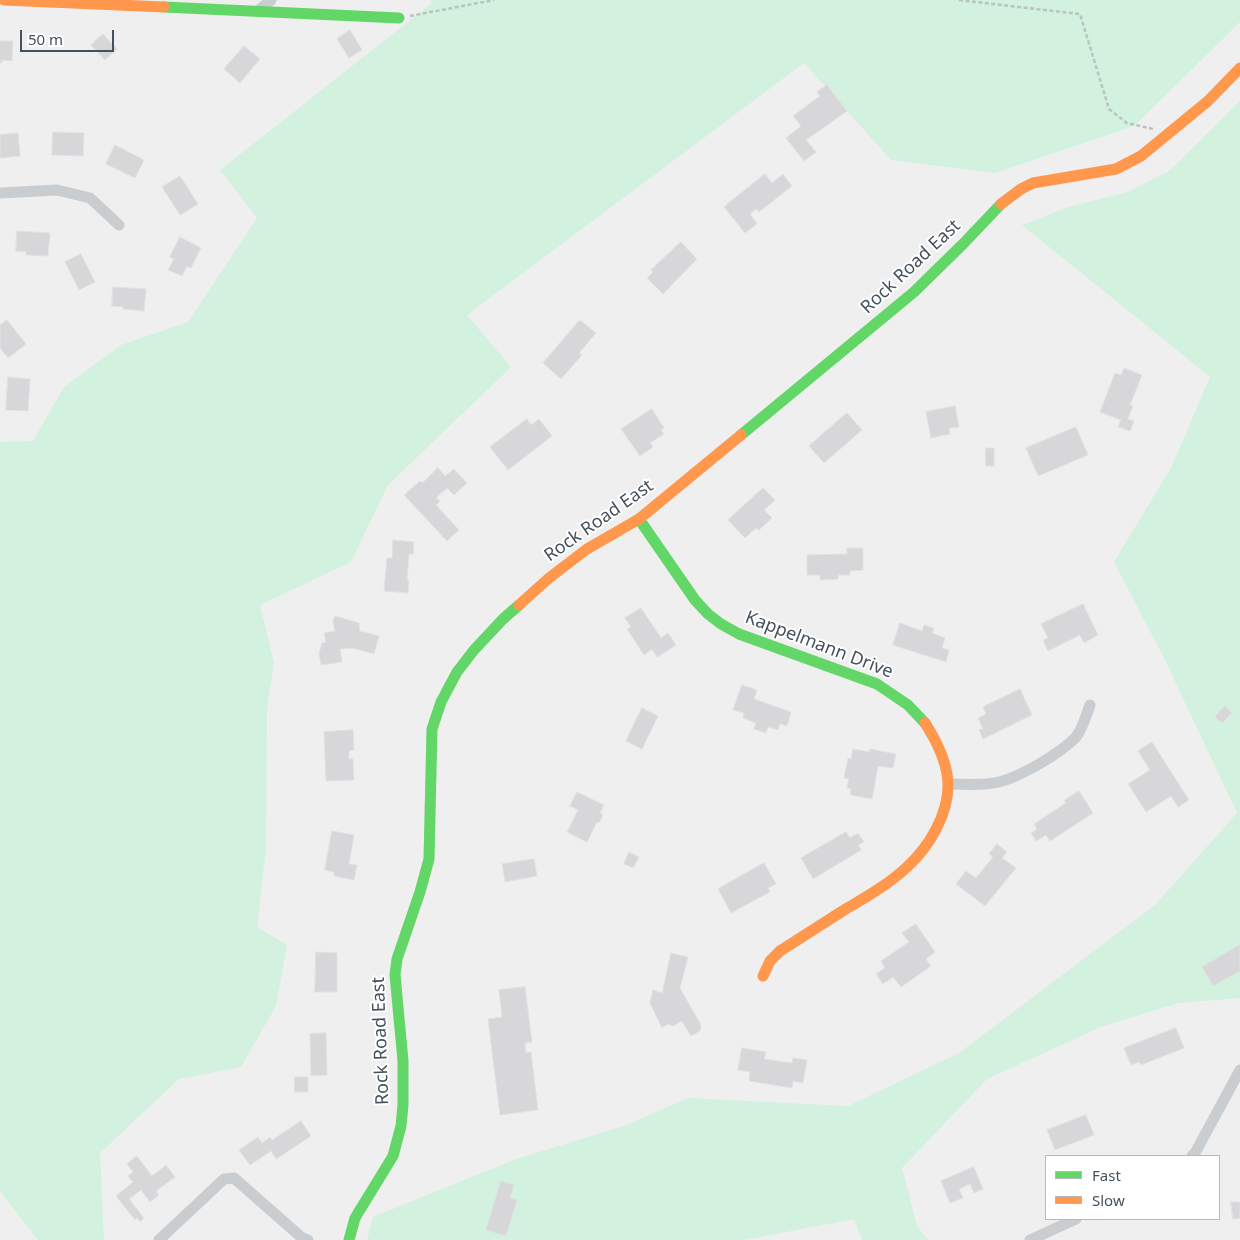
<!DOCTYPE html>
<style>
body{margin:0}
#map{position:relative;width:1240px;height:1240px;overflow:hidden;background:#f0efef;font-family:"Noto Sans",sans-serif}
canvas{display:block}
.legend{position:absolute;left:1045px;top:1155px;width:175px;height:65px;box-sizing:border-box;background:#fff;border:1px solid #b5b9be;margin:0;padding:6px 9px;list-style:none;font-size:15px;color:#45515d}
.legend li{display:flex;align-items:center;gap:10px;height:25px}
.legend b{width:25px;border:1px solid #b5b9be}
.scale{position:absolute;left:20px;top:30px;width:94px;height:22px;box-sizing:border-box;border:2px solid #45515d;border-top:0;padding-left:6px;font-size:15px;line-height:18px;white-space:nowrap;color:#45515d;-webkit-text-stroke:4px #fff;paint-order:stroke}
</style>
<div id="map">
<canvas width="1240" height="1240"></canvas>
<ul class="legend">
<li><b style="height:6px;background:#63d668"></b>Fast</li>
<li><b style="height:6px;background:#ff974d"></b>Slow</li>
</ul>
<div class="scale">50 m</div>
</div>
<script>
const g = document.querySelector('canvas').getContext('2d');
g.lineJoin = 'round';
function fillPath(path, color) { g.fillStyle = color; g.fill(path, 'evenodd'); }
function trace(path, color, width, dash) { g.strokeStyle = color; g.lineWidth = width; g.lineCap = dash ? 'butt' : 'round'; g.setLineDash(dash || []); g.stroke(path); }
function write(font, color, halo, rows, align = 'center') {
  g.font = font + ' "Noto Sans",sans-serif'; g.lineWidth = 4; g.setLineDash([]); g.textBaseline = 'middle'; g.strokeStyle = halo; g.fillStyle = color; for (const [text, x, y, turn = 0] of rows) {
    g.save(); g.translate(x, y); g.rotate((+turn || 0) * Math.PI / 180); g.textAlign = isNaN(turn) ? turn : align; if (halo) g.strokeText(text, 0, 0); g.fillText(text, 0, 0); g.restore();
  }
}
fillPath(new Path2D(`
 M430,0H1240V22L1134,126L995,173L891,160L804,63L467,315L511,367L388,485L351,562L260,605L274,663L267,708L266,848L257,927L287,945L276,1006L241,1067L179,1079L100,1153L104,1240H38L0,1191V442L33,441L64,387L121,345L188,322L257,218L220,170L432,3Z
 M1240,101V998L1179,1003L1103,1026L987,1079L902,1168L917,1226L928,1240H862L854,1219L745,1240H367L373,1217L516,1159L624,1126L688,1098L848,1106L959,1053L1155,905L1237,813L1165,660L1114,562L1172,466L1210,377L1022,225L1068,207L1128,192L1169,171Z`), '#d2f1de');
const building = new Path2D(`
 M350,30L362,50L349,58L337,39Z
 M103,34L117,49L105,60L91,45Z
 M0,41H13L12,61L2,60V63H0Z
 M244,46L260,59L240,83L224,69Z
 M827,85L847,111L806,140L816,152L804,161L786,138L801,126L793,116L820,96L817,92Z
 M53,132L84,133L83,156L52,155Z
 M18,133L20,156L0,158V135Z
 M115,145L144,160L135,178L106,164Z
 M765,174L772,183L783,174L792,186L759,212L756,209L750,214L757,224L745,233L724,207Z
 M180,176L198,204L180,215L162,187Z
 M17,231L50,233L48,256L26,255V252L16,251Z
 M180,237L201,248L191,268L187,266L182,276L168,270L174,259L170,257Z
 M681,242L697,259L663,294L647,278L653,272L651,270Z
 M81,254L95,282L79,290L65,262Z
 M113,287L146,289L144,311L123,309V307L112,306Z
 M7,320L26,344L8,358L0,348V325Z
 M580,320L596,333L579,353L582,355L561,379L543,363Z
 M1124,368L1142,375L1130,405L1133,406L1128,419L1134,421L1130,431L1118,427L1121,420L1100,412L1115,373L1121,375Z
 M8,377L30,379L28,411L6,410Z
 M955,406L959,427L949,428L950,434L931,438L926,412Z
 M652,409L664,428L661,430L664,434L650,443L653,447L640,456L621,429Z
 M847,413L862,430L824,463L809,446Z
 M527,419L531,425L539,419L552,436L508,470L490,447Z
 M1076,427L1088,455L1038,476L1026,448Z
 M986,448H994V466H986Z
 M438,468L445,476L454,469L467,483L454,495L447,488L436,498L440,501L436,505L459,530L447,541L404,495L420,481L422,483Z
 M763,488L775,500L764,510L772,518L759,530L756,528L745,538L728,520Z
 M393,540L414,542L413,554H409L407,580H409L408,593L384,591L387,558H392Z
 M847,548H863V570L850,571V575H838V579L820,580V575H807V555L847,554Z
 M1083,604L1098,635L1084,643L1080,635L1048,651L1043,640L1048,638L1041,624Z
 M641,608L661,638L668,633L676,645L657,657L652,649L644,655L627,629L631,627L625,618Z
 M335,616L359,623L360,631L379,636L374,654L353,648L340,649L342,662L321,665L319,653L322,643L326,642L324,633L335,631L333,622Z
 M900,623L922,631L924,625L934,628L932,633L945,638L942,648L949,650L946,662L893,645Z
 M742,685L757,690L754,699L791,712L787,726L780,724L778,730L768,727L766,733L754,729L756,723L743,718L744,713L733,710Z
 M1020,689L1032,715L983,739L979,730L983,729L978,718L986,714L983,707Z
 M1225,706L1232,713L1222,723L1215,717Z
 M642,708L658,716L642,749L626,741Z
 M353,730L354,750L349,751V759H353L354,780L326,781L324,732Z
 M1152,742L1189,800L1178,807L1171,796L1146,812L1128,784L1150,770L1138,751Z
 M853,749L869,752L870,749L896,754L893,768L878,766L872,799L850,795L851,789L847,788L849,779L844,778L848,758L851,759Z
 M1079,791L1093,813L1050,841L1046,835L1036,841L1031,833L1037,829L1034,824L1066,803L1064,801Z
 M577,792L604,805L600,813L603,815L599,823L597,822L587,842L567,832L578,810L570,806Z
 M332,831L354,835L349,864L357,865L354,880L334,876V872L325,870Z
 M846,832L850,838L858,833L864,842L858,845L861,850L813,879L801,858Z
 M997,844L1007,852L1002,858L1016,868L985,906L956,884L966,871L976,878L993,857L989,854Z
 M629,852L639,857L633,868L624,864Z
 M534,859L537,876L505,882L502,864Z
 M764,863L776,884L768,888L770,892L731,913L718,889Z
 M916,924L935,952L926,959L931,966L901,987L893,977L883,984L876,974L885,968L881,961L909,942L902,933Z
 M1240,945V971L1213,986L1202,967Z
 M316,952L337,953V992H315Z
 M671,953L688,957L680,988L701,1025L700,1031L691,1036L682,1021L673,1026L668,1024L662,1028L650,1003L653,990L662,993Z
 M525,987L532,1042L525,1043L526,1053L531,1052L538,1110L500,1115L488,1019L502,1017L499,990Z
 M1176,1028L1184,1048L1141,1065L1139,1062L1131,1065L1124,1048Z
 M326,1033L327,1075L311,1076L310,1034Z
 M742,1048L766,1052L764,1059L792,1063L793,1058L807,1060L803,1083L793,1081L792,1088L749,1081L750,1072L738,1070Z
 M295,1077H308V1092H295Z
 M1086,1115L1094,1135L1055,1150L1047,1130Z
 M301,1121L311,1136L276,1159L271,1151L250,1165L239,1150L258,1137L262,1143L270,1137L272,1140Z
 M137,1156L152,1176L166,1165L175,1177L156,1191L159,1195L150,1202L141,1190L129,1199L144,1218L140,1222L137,1218L135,1220L116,1196L133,1182L128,1176L133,1172L127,1164Z
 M974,1167L983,1189L974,1193L970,1184L959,1189L963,1198L950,1203L941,1181Z
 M501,1181L514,1185L510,1198L517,1200L506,1236L486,1230Z
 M1231,1202H1240V1218L1233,1219Z`);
fillPath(building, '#d7d7d9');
trace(building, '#e1e1e2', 1);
trace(new Path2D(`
 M959,0L1080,14L1109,109L1127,123L1153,129
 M410,16L494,0`), '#b7c4c0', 2.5, [4, 2.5]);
trace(new Path2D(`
 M258,11L271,0
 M0,193L57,190L90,198L119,225
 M948,784C965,784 982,786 999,782C1020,777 1061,753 1076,737C1083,728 1086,716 1090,705
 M1192,1156L1195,1153L1240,1070
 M159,1240L224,1179L234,1178L301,1237L308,1240
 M1030,1240L1076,1219`), '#cacdd0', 11);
trace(new Path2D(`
 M164,7L399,18
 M741,435L914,292L963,244L1001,204
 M639,519L695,600L708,614L721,624L739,634L877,684L908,705L925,723
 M349,1240L355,1218L393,1156L401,1126L403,1105V1061L395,975L397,959L420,892L429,859L432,729L441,702L457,672L474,650L503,619L519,605`), '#63d668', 11);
trace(new Path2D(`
 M4,0L164,7
 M1001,204L1021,189L1033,183L1116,169L1141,156L1208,101L1240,68
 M519,605L549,578L587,549L639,519L741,435
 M763,976L770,961L780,951C800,938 821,925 841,912C864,898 888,885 907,867C929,847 949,814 948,783C947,762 936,740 925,723`), '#ff974d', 11);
write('18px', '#45515d', '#fff', [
 ["Rock Road East",911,267,-43],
 ["Rock Road East",599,521,-35],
 ["Kappelmann Drive",819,645,21],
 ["Rock Road East",381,1041,-92]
]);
</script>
